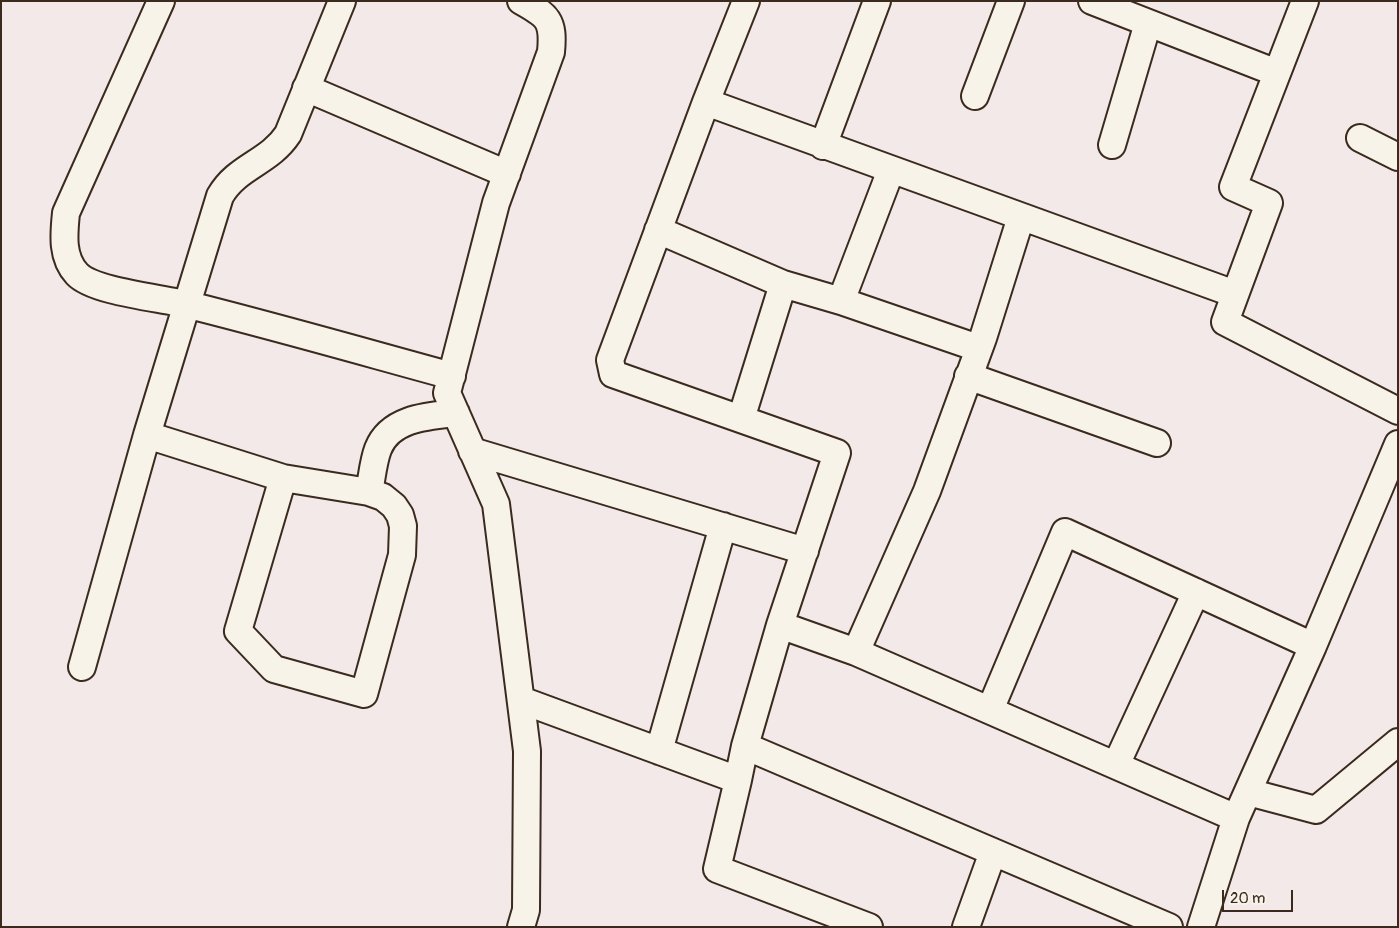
<!DOCTYPE html>
<style>
body{margin:0}
#map{position:relative;width:1399px;height:928px;overflow:hidden;background:#f3e9e9;font-family:Pangolin,sans-serif}
canvas{display:block}
.frame{position:absolute;inset:0;border:2px solid #3b2a1e;pointer-events:none}
.scale{position:absolute;left:1222px;top:890px;width:71px;height:22px;box-sizing:border-box;border:2px solid #3b2a1e;border-top:0;padding-left:6px;font-size:15px;line-height:18px;white-space:nowrap;color:#3b2a1e;-webkit-text-stroke:4px #f7f3e8;paint-order:stroke}
</style>
<div id="map">
<canvas width="1399" height="928"></canvas>
<div class="frame"></div>
<div class="scale">20 m</div>
</div>
<script>
const g = document.querySelector('canvas').getContext('2d');
g.lineJoin = 'round';
function trace(path, color, width, dash) { g.strokeStyle = color; g.lineWidth = width; g.lineCap = dash ? 'butt' : 'round'; g.setLineDash(dash || []); g.stroke(path); }
const minor = new Path2D(`
 M161,1L66,213C64,233 61,257 77,274C94,292 162,298 189,305C277,327 364,352 452,376
 M746,1L706,102L610,360L613,374L837,453L780,625
 M1092,1L1277,73
 M1305,1L1233,187L1269,203L1225,322L1398,411
 M306,88L507,174
 M975,96L1011,1
 M706,102L1235,294
 M1360,138L1398,157
 M1112,145L1148,23
 M823,146L877,1
 M658,230L783,284
 M841,301L978,348
 M968,376L1157,443
 M741,419L783,284L841,301L891,170
 M147,435L283,478L238,631L274,669L364,694L402,555L403,526L400,515L394,506L383,497L369,492L283,478
 M472,451L805,551
 M369,492C372,478 373,462 378,449C390,418 428,416 456,413
 M856,652L927,491L983,338L1021,217
 M82,667L147,435L220,196C237,166 269,163 288,134L342,1
 M521,700L738,780L745,746L780,625L856,652L1236,818
 M990,710L1065,532L1313,646
 M745,746L1169,927
 M659,751L723,526
 M1116,765L1196,592
 M738,780L717,869L869,927
 M1248,792L1316,810L1398,742
 M521,927L526,910L527,751L496,504L447,393L496,203L551,52C554,20 548,16 521,1
 M966,927L993,852
 M1201,927L1236,818L1313,646L1398,444`);
trace(minor, '#3b2a1e', 30);
trace(minor, '#f7f3e8', 26);
</script>
